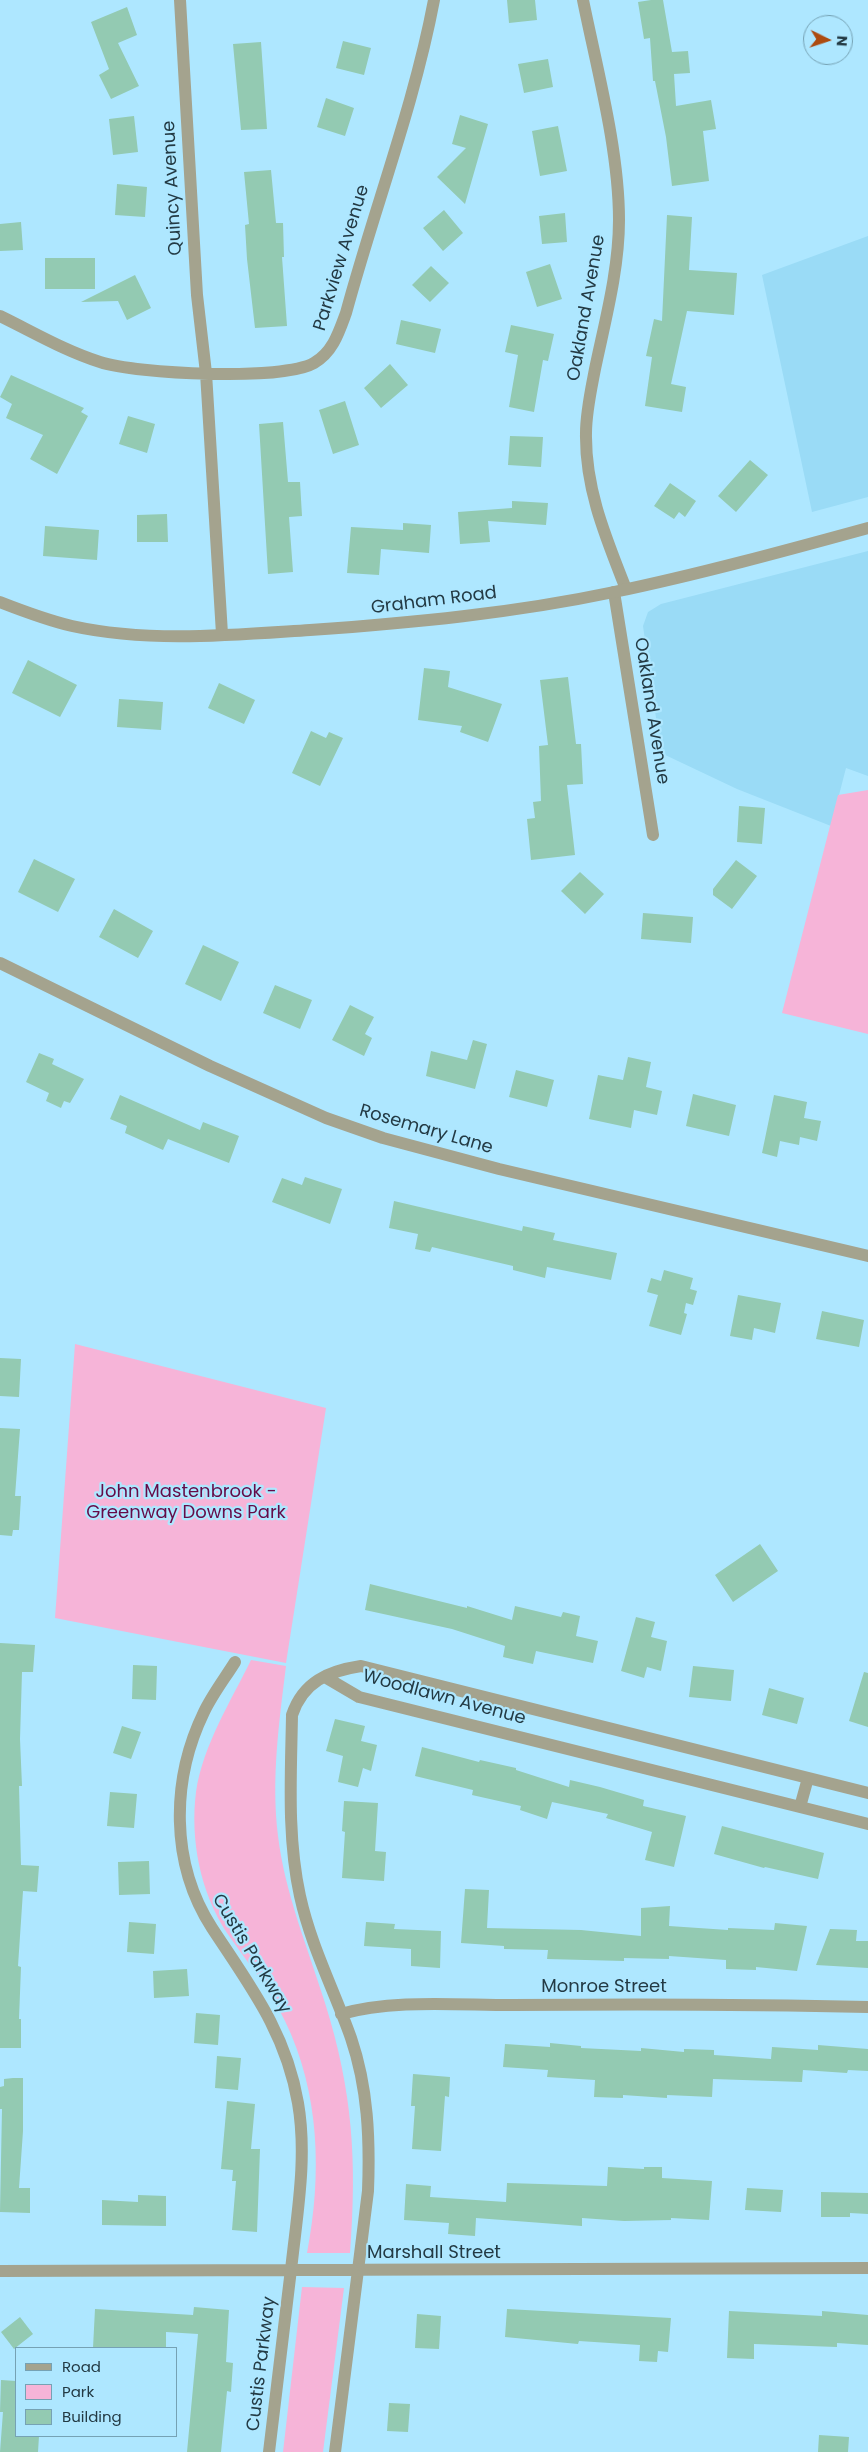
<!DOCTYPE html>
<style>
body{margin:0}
#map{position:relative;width:868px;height:2452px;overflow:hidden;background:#aee7ff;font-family:Poppins,sans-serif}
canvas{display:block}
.legend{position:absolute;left:15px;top:2347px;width:162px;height:90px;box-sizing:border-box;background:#aee7ff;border:1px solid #76a2b4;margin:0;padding:6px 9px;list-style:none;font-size:15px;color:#233a44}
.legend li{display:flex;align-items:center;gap:10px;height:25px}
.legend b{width:25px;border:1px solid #76a2b4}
.north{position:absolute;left:803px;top:15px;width:50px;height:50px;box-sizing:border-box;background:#aee7ff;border:1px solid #76a2b4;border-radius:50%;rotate:94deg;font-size:14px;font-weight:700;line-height:20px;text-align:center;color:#233a44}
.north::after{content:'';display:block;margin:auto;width:18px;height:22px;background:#ad4b10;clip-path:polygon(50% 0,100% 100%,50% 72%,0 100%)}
</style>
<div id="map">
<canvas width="868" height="2452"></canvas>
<ul class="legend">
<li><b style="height:6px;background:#a4a38e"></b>Road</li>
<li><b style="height:14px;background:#f6b4d8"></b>Park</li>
<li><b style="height:14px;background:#93cab2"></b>Building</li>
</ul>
<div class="north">N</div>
</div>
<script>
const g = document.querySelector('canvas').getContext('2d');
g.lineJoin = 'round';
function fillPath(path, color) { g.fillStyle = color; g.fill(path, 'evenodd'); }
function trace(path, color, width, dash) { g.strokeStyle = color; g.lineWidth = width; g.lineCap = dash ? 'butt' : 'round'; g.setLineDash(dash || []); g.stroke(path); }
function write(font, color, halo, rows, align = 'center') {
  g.font = font + ' Poppins,sans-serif'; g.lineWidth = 4.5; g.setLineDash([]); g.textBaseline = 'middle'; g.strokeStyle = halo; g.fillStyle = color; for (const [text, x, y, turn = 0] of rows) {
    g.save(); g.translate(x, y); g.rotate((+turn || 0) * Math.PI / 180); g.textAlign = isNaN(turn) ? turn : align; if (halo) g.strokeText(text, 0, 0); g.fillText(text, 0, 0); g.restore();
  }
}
fillPath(new Path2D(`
 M868,236V497L812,512L762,275Z
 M868,551V776L846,768L831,826L737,789L661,753L643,626L648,612L661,604Z`), '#9adbf6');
fillPath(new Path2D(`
 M868,790V1034L782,1013L838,795Z
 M75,1344L326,1408L286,1663L55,1618Z
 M251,1660L286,1666C279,1723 271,1779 278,1836C285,1894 308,1948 325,2003C353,2092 357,2161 350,2253H307C322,2175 320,2093 285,2021C270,1989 247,1962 227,1933C200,1892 190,1839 196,1792C203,1745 231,1701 251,1660Z
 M302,2287L344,2288L323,2452H283Z`), '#f6b4d8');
fillPath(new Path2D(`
 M507,0H535L537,20L509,23Z
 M651,0H663L672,52L688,51L690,73L674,74L676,106L711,100L716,129L703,131L709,181L672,186L666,137L655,81H653L650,38L644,39L638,2Z
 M127,7L137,35L118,43L139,86L111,99L99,75L109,69L91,22Z
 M343,41L371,48L364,75L336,68Z
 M261,42L267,129L241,130L233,44Z
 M548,59L553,87L524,93L518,64Z
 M326,98L354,108L345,136L317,127Z
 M460,115L488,124L465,204L437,177L466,148L452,144Z
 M134,116L138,152L113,155L109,119Z
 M558,126L567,171L540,176L532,131Z
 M271,170L276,223H283L284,257H282L287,326L255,328L247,259L245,225L249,224L244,172Z
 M117,184L147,187L145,217L115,215Z
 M444,210L463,233L443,251L423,228Z
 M565,213L567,242L542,244L539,216Z
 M667,215L692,217L689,270L737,273L734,315L687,311L671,384L686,387L682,412L645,406L652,357L646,356L654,319L662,321Z
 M21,222L23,250L0,251V224Z
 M45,258H95V289H45Z
 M550,264L562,299L537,307L526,272Z
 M431,266L449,283L430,302L412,285Z
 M135,275L151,308L127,320L118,301L81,302Z
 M401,320L441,329L435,353L396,344Z
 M511,325L554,334L548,361L543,360L534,412L509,407L518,355L505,352Z
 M390,364L408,385L381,408L364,388Z
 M11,375L84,408L81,412L88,416L57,474L30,459L43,435L6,418L12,404L0,397Z
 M345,401L359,445L333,454L319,410Z
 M128,416L155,424L147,453L119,444Z
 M283,422L288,482H300L302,516L289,517L293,572L268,574L259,424Z
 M510,436L543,437L541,467L508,465Z
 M750,460L768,475L736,512L718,496Z
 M670,483L696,501L685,517L679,512L674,519L654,506Z
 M512,501L548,503L546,525L488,521L490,542L460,544L458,512L512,508Z
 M167,514L168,542H137V515Z
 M403,523L431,525L429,553L381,549L379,575L347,573L351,527L403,530Z
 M45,526L99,530L97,560L43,556Z
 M28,660L77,685L60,717L12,693Z
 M424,668L450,671L448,687L502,704L488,742L460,732L462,726L418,720Z
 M568,677L576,744H581L583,784L567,785L575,855L531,860L527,819L535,818L533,802L541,801L539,746L548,745L540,680Z
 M219,683L255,700L244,724L208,708Z
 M119,699L163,702L161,730L117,727Z
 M311,731L326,738L329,732L343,738L320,786L292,773Z
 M739,806L765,808L762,844L737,842Z
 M34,859L75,879L58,912L18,892Z
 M736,860L757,876L732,909L713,895V889Z
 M580,872L604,894L585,914L561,891Z
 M114,909L153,931L138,958L99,937Z
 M643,913L693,917L691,943L641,939Z
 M203,945L239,962L221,1001L185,984Z
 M275,985L312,1000L300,1029L263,1013Z
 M350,1005L374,1017L365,1034L372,1038L364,1056L332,1040Z
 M473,1040L487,1044L475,1089L426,1076L431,1051L467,1060Z
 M39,1053L54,1059L52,1064L84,1079L70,1103L64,1101L61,1108L46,1101L49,1093L26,1082Z
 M628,1057L651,1062L646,1087L662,1091L657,1115L634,1110L631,1128L589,1119L598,1075L623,1080Z
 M516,1070L554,1080L547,1107L509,1097Z
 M693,1094L736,1105L729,1136L686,1126Z
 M120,1095L200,1130L203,1122L239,1136L229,1163L168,1139L163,1150L125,1133L127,1126L110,1119Z
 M774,1095L807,1102L804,1118L821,1121L817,1141L800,1137L799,1145L780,1141L777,1157L762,1153Z
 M305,1177L342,1189L330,1224L272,1202L282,1178L302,1185Z
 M394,1201L522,1231L523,1226L555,1233L553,1240L617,1253L611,1280L547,1267L545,1278L513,1270V1266L432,1247L430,1252L415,1249L418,1234L389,1228Z
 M664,1270L693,1278L690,1289L697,1291L693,1305L686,1303L684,1313L687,1314L681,1335L649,1326L658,1295L647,1292L651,1278L661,1281Z
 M738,1295L781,1303L775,1333L754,1328L752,1340L730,1336Z
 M822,1311L864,1320L859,1347L816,1339Z
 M0,1358L21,1359L19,1397L0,1396Z
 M0,1428L20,1429L15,1496H21L19,1530H13L12,1536L0,1535Z
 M760,1544L778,1571L733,1602L715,1575Z
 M370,1584L467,1608V1606L512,1620L515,1606L561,1617L563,1612L580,1616L576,1636L598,1641L593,1663L536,1651L533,1664L503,1657L505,1646L452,1629L365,1610Z
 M636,1617L655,1622L651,1637L667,1641L661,1671L647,1667L644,1678L621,1671Z
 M0,1643L35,1645L33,1672H22L20,1739L22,1786H19L21,1865L39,1866L37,1892L23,1891L18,1966L21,1967L19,2019H21V2048H0Z
 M133,1665L157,1666L156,1700L132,1699Z
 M693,1666L734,1670L731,1701L689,1697Z
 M864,1672L868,1673V1727L849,1721Z
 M769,1688L804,1698L797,1724L762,1715Z
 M335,1719L365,1726L361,1741L377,1745L371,1771L363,1768L358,1787L338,1782L343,1756L326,1751Z
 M122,1726L141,1732L131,1759L113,1753Z
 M422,1747L479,1762L480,1760L516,1768V1770L569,1787L570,1780L600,1787L644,1800L643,1806L686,1816L674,1867L645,1860L652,1832L606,1818L608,1814L552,1802L547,1819L520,1810L521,1806L472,1795L473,1790L415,1776Z
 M110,1792L137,1794L134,1828L107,1826Z
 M344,1801L378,1803L375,1851L386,1852L384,1881L342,1878L345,1832L342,1831Z
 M722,1826L824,1853L818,1879L765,1867L764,1868L714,1854Z
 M149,1861L150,1894L119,1895L118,1862Z
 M465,1889L489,1890L487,1928L581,1930L641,1936V1908L670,1906L669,1926L728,1930V1928L774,1930L775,1923L807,1926L797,1971L756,1967V1970L726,1969V1960L669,1956V1959L624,1958V1961L547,1959L548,1950L504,1949V1946L461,1943Z
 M129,1922L156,1924L154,1954L127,1952Z
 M366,1922L395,1924L394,1929L441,1931L440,1968L411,1966V1949L364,1946Z
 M830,1929L857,1930L856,1941H868V1968L816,1965Z
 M187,1969L189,1996L154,1998L153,1971Z
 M196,2013L220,2015L218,2045L194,2043Z
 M550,2043L581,2046V2048L641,2051V2048L684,2052V2049L714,2050V2055L771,2059L772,2047L818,2050V2045L868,2049V2071L848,2070L847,2073L803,2070L802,2082L713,2079L712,2097L667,2095V2098L623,2095V2098L594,2097L595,2080L547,2077L548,2070L503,2067L505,2044L550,2047Z
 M217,2056L241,2058L238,2090L215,2088Z
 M413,2074L450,2077L449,2097L445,2096L441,2151L412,2149L415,2106H411Z
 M13,2078H23V2131L19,2188H30V2213L0,2212L2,2109H0V2087L4,2086V2079Z
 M227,2101L255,2104L251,2149H260L257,2232L232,2230L236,2181H232L233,2170L221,2169Z
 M608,2167L644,2169V2167H662V2178L712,2181L709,2220L671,2218V2220L624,2221L582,2218V2226L476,2218L475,2236L448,2234L449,2223L404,2220L406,2184L431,2186L430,2197L506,2202L507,2183L607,2186Z
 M747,2188L783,2190L781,2212L745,2210Z
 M821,2192L868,2193V2214L850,2213V2217H821Z
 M138,2195L166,2196V2226L102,2225V2200L138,2202Z
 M194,2307L229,2310L226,2362L233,2363L231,2392L227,2391L221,2452H187L198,2334L166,2332V2348H93L95,2309L193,2315Z
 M507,2309L671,2318L668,2352L658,2351L657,2362L639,2361L640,2345L579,2341L578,2344L505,2337Z
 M729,2311L822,2316V2311L868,2315V2345L837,2343V2347L754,2344V2359L727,2358Z
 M417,2314L441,2316L439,2349L415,2348Z
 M20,2317L33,2334L14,2349L1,2332Z
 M1,2380L16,2381V2436H39L38,2452H0L3,2412H0Z
 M389,2403L410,2404L408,2432L387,2431Z
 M819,2435L849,2437L848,2452H818Z`), '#93cab2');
trace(new Path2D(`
 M180,0L197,295L206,373L222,634
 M583,0C597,69 619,150 619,220C619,270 605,321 595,369C591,390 586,412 586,433C585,489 606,538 626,589
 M0,316C33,332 65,351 100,362C136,374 283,381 314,363C333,352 339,332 346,313C374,209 414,106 434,0
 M614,592L653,835
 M0,963L210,1066L326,1118L383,1138L499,1169L868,1256
 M235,1662C225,1678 212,1695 204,1712C171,1780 170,1863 212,1928C250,1986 286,2032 298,2103C307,2155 298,2208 292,2261C284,2325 277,2388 269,2452
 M325,1677L359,1697L868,1824
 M800,1807L808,1778
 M341,2014C392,1999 457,2005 511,2005C630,2004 749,2004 868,2007
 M0,2271L868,2268
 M335,2452L368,2191C370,2139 368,2088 351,2038C334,1990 311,1946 300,1896C287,1837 291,1775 292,1715C303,1682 328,1671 361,1666L868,1793`), '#a4a38e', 12);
trace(new Path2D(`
 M0,602C23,611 47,620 72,626C149,643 232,635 310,630C412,623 514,613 614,592C700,574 784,551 868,528`), '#a4a38e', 12);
write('18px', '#233a44', '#aee7ff', [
 ["Quincy Avenue",173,188,-93],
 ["Parkview Avenue",342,258,-73],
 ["Oakland Avenue",587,308,-80],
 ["Graham Road",434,601,-7],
 ["Oakland Avenue",651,711,81],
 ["Rosemary Lane",426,1130,16],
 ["Woodlawn Avenue",444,1698,15],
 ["Custis Parkway",251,1954,59],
 ["Monroe Street",604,1987],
 ["Marshall Street",434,2253],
 ["Custis Parkway",262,2364,-83]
]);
write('18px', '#650b48', '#aee7ff', [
 ["John Mastenbrook -",186,1492],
 ["Greenway Downs Park",186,1513]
]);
</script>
